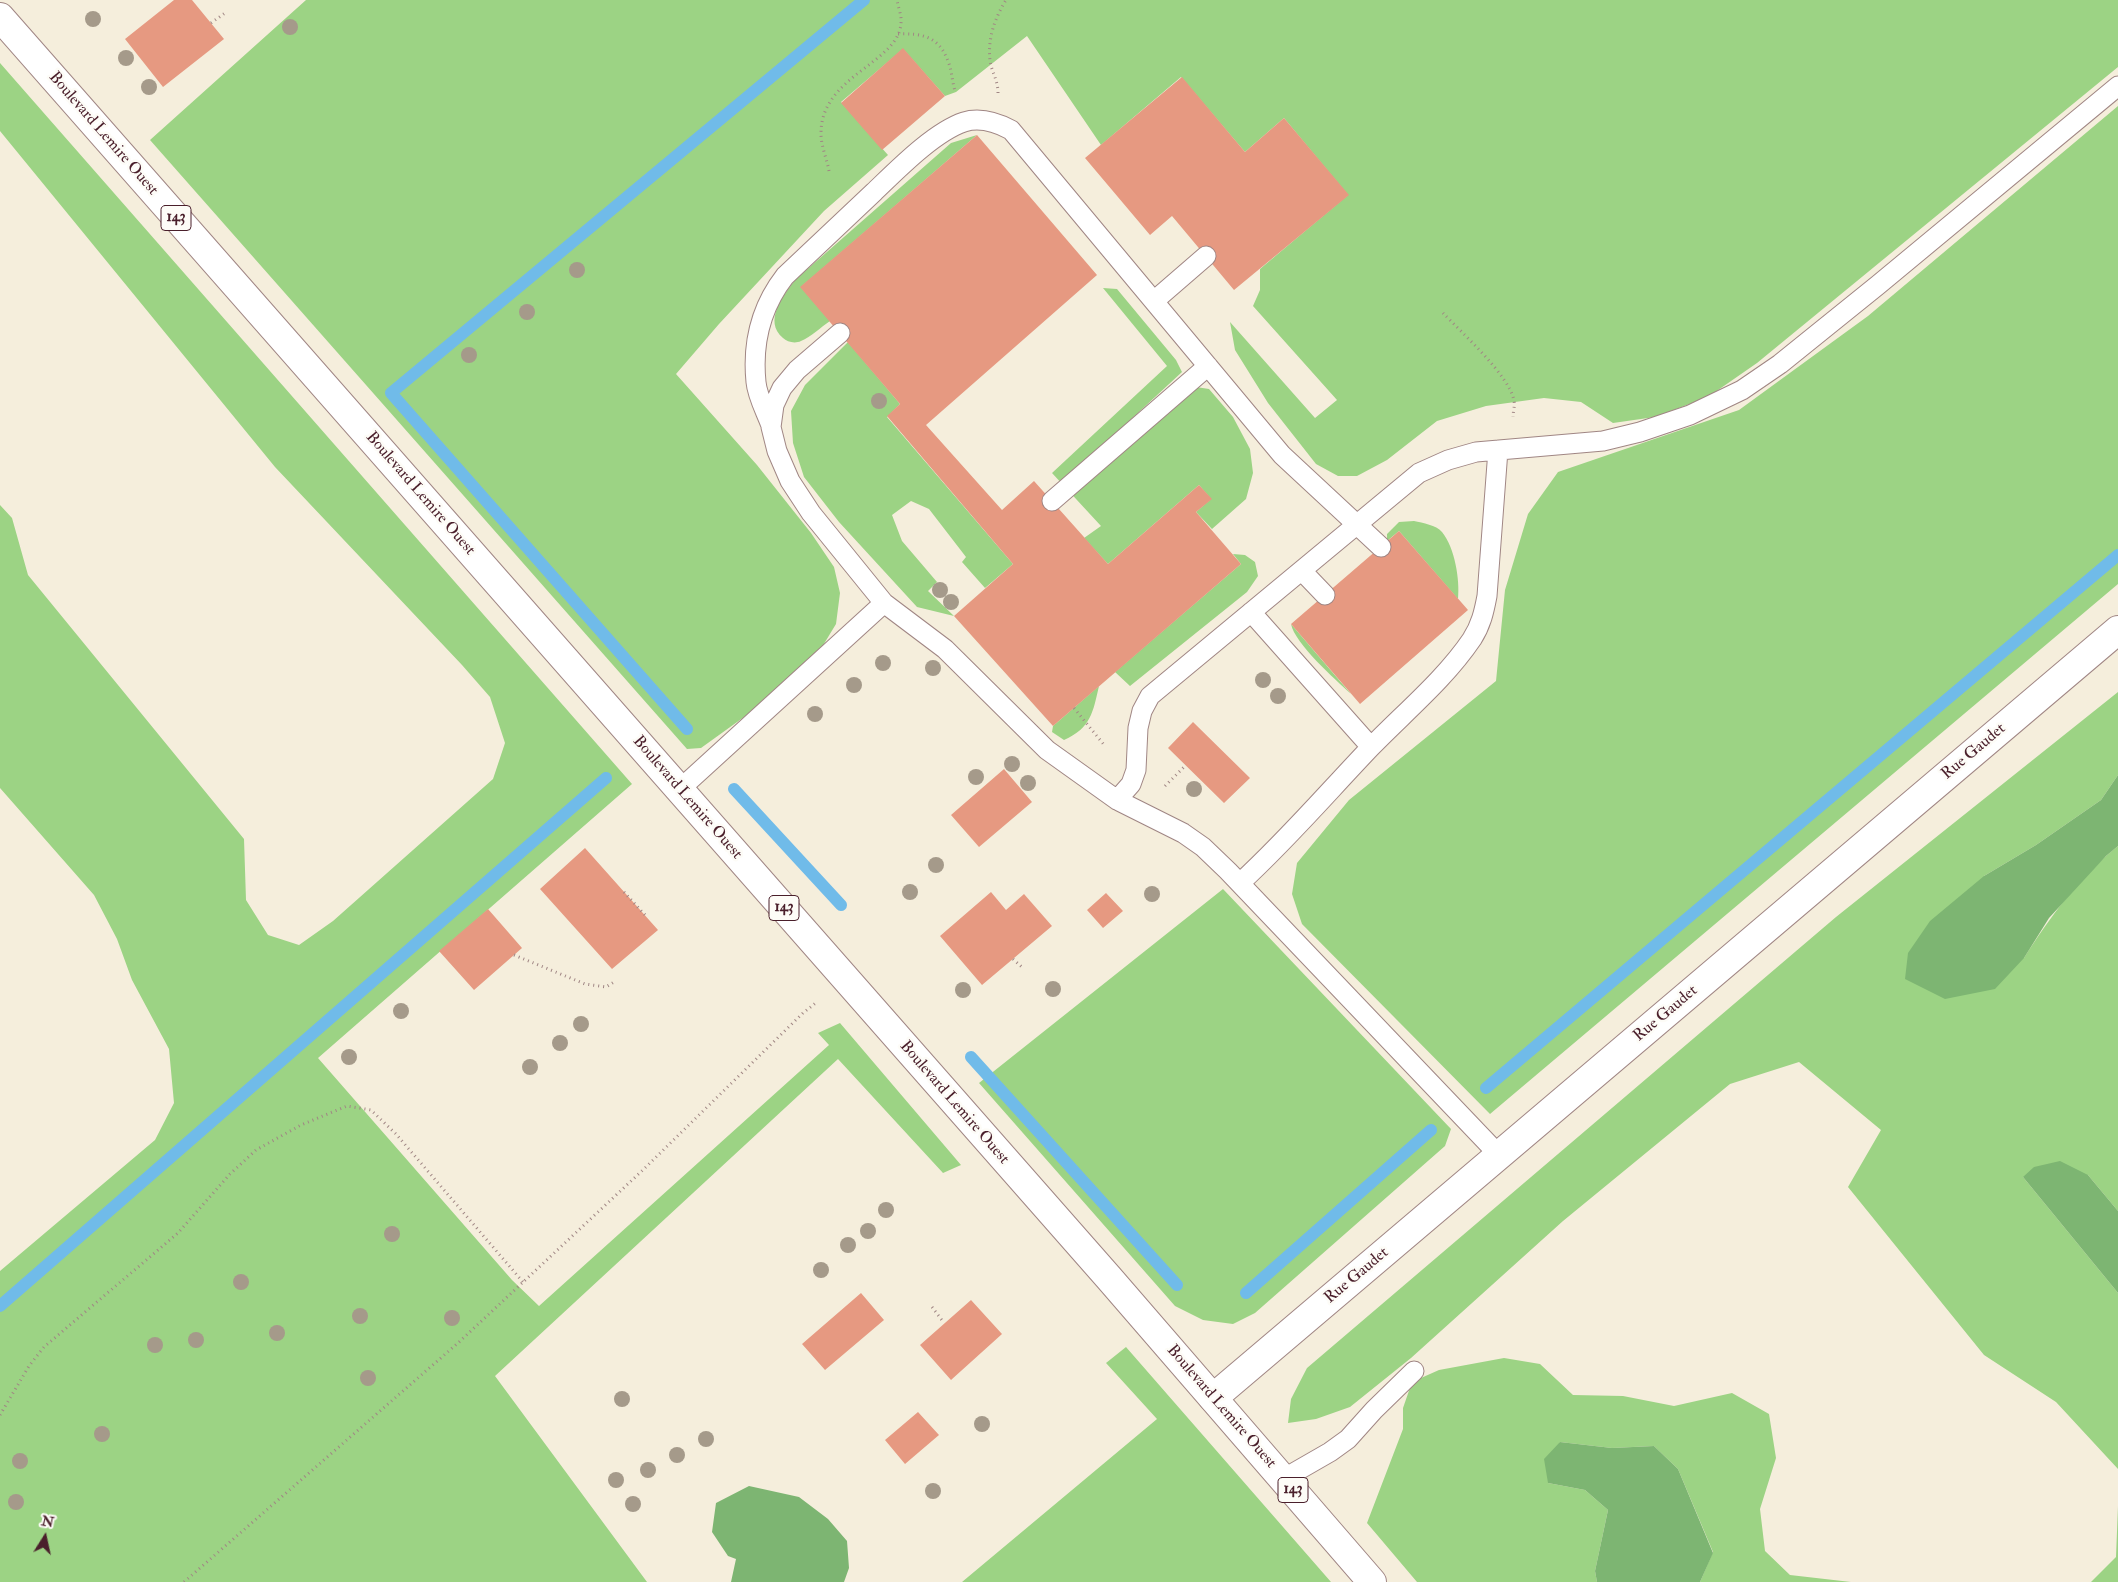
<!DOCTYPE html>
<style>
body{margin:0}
#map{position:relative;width:2118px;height:1582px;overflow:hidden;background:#f5eedc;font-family:"IM FELL Double Pica",serif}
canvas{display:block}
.north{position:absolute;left:20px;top:1512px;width:50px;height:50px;-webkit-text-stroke:4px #fdfcf7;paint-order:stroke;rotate:10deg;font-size:14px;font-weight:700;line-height:20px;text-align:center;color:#4a1f2b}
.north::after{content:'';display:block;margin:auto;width:18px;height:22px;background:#4a1f2b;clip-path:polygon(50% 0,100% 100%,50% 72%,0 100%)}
</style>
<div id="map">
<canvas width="2118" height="1582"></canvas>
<div class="north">N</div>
</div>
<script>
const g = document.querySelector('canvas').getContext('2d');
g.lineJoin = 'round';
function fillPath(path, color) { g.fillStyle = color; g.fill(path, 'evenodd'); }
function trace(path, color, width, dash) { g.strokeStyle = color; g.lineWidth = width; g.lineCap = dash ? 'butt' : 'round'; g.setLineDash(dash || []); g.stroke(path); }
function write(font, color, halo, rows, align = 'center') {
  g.font = font + ' "IM FELL Double Pica",serif'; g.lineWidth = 5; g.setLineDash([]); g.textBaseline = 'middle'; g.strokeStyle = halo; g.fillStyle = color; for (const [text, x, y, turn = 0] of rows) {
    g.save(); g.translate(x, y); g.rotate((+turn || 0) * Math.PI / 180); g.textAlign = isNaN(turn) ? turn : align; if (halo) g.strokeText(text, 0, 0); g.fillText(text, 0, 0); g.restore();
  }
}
fillPath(new Path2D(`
 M306,0H2118V67L1757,363L1708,397L1655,417L1613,423L1581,402L1544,398L1486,406L1437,421L1387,460L1357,476H1338L1316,464L1268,403L1235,350L1230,322L1315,418L1337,400L1253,306L1260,290V269L1348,195L1284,118L1245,152L1181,77L1101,145L1027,36L956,92L945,96L903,49L841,102L888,155L824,211L719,324L676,374L757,465L811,533L834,567L840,593L836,624L819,652L751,712L701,748L687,749L150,140Z
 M0,63L632,784L318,1058L512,1280L539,1306L829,1045L818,1033L840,1023L961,1165L943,1173L838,1059L495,1376L647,1582H0V1271L155,1140L174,1103L169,1049L132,980L117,939L94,895L0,788V505L12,518L28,575L244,839L246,900L268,935L299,945L333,921L493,779L505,743L490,697L462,665L275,467L0,131Z
 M2118,106V584L1490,1114L1302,924L1292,894L1297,863L1349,800L1496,681L1505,590L1528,514L1558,472L1739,410L1868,316Z
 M977,135L801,287L830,321C821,327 811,337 801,341C795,344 787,342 783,338C763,321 783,296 795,280L951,143Z
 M1103,288L1117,289L1176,360L1182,372L1085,462L1196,387L1209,389L1233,417L1250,449L1253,473L1246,499L1212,529L1196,512L1211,499L1199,485L1108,564L1084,538L1101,526L1052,473L1167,366Z
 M848,342L900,404L887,417L1013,564L985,588L962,562L966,557L929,509L911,501L892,515L902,541L937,582L928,591L954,616L917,607L839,522L804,477L793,443L791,411L805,385Z
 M1414,521C1423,523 1436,525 1442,532C1455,548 1460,580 1458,599L1399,531L1387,541V534L1399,522Z
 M1233,554L1245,555L1255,562L1258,576L1247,592L1130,686L1115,672L1241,564Z
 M1291,624L1351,694C1335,679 1295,644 1291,624Z
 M1099,686C1093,712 1091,728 1064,740L1052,732L1053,726Z
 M2118,692V775L2101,800L2036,845L1984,876L2024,958C2050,917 2080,876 2118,846V1211L2088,1175L2023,1177L2118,1293V1469L2056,1402L1984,1355L1848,1187L1881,1130L1799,1062L1730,1084L1563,1221L1411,1358L1350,1407L1316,1419L1288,1423L1291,1399L1307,1368L1836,917Z
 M1223,889L1451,1129L1445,1146L1255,1313L1233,1324L1203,1320L1175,1306L979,1083Z
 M1126,1347L1331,1582H962L1157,1419L1106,1363Z
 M1504,1358L1540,1364L1573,1395L1623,1396L1674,1406L1732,1393L1769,1414L1776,1458L1760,1509L1765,1551L1790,1575L1851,1582H1700L1713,1552L1678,1469L1654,1446L1612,1448L1560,1442L1548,1483L1585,1490L1608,1510L1595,1571L1597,1582H1417L1367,1523L1403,1429V1408L1412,1382L1439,1370Z
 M2118,1506V1582H2091L2116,1557Z`), '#9cd384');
fillPath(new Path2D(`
 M2118,775V846L2106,856L2049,918L2024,958L1995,989L1945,999L1905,979L1908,953L1930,921L1984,876L2036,845L2101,800Z
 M2060,1161L2088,1175L2118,1211V1293L2023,1177L2034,1167Z
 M1560,1442L1612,1448L1654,1446L1678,1469L1713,1553L1700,1582H1597L1595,1571L1608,1510L1585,1490L1548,1483L1544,1459Z
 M749,1486L799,1497L828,1519L847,1541L849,1568L844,1582H731L736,1559L728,1556L712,1532L716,1503Z`), '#7db572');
trace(new Path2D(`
 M687,729L391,393L864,0
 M734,789L841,905
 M971,1057L1177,1285
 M1486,1088L2118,555
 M1246,1293L1431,1130
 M0,1306L606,778`), '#70bbe9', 12);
fillPath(new Path2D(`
 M174,0H192L224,39L163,87L125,39Z
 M903,48L945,96L882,150L841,103Z
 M1182,77L1245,152L1284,118L1349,195L1234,290L1172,216L1150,235L1085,158Z
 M977,135L1097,275L926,425L1002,510L1034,481L1108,564L1199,485L1212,499L1196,512L1241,564L1053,726L954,616L1013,564L887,416L900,404L800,287Z
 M1399,531L1468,610L1360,704L1291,624Z
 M1193,722L1250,778L1224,803L1168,748Z
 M1004,769L1032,802L979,847L951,815Z
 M585,848L658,930L612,969L540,889Z
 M991,892L1006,910L1024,894L1052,926L982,985L940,936Z
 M1106,893L1123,911L1103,928L1087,910Z
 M488,909L522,948L474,990L439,951Z
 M861,1293L884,1320L825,1370L802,1344Z
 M971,1300L1002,1334L951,1380L920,1345Z
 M918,1412L939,1435L905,1464L885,1440Z`), '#e69981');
const lane = new Path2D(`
 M1154,301L1206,256
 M840,333L797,370L782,388L774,405L771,427L777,451L790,481L811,513L884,603L945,649L1047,750L1117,800L1183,833L1203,847L1228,871L1499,1155
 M770,423C765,410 757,395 756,382C752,342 761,307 785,276C815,248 844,220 874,192C897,170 934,132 964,122C980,117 996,122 1011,130L1282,455L1381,547
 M1052,501L1208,366
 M1302,571L1325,595
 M1251,612L1371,747
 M679,790L884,603
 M1117,800L1131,784L1136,770L1138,728L1142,711L1150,696L1419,473L1448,460L1476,452L1603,441L1640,432L1690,415L1742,390L1780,364L1878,285L2118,86
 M1240,883C1287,840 1328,792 1371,747C1405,712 1445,679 1472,639C1481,625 1484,612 1487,596L1498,450
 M1283,1479L1330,1452L1348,1439L1374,1410L1414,1371`);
const street = new Path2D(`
 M1213,1398L2118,630`);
const primary = new Path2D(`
 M0,17L1109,1278L1372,1582`);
trace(lane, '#a08684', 21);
trace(street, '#a08684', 30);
trace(primary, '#a08684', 30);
trace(new Path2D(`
 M211,23L225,13
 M898,34C921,33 939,36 948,61C952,71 952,81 955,91
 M998,93C998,83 994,75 991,66C986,43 994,19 1006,0
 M829,171C827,159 821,146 821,134C820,76 899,63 901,23C902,16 898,7 897,0
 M1443,313C1462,333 1510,376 1514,401C1515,406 1513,412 1513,417
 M1074,708L1105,746
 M1165,786L1186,765
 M624,892L646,916
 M514,955L585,984L606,987L614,982
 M1013,959L1024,969
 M932,1307L944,1323
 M0,1415L29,1366L44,1347L178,1233L230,1174L256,1150L301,1125L347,1106L371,1110L396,1134L523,1282
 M184,1582L458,1343L645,1168L803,1013L817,1002`), '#a08684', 3, [1, 4]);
trace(lane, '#fff', 19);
trace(street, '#fff', 28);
trace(primary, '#fff', 28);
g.fillStyle = '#a59a8a';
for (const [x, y] of [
 [93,19],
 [290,27],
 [126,58],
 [149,87],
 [577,270],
 [527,312],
 [469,355],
 [879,401],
 [940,590],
 [951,602],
 [883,663],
 [933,668],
 [1263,680],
 [854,685],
 [1278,696],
 [815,714],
 [1012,764],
 [976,777],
 [1028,783],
 [1194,789],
 [936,865],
 [910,892],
 [1152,894],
 [1053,989],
 [963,990],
 [401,1011],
 [581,1024],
 [560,1043],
 [349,1057],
 [530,1067],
 [886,1210],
 [868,1231],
 [392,1234],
 [848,1245],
 [821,1270],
 [241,1282],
 [360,1316],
 [452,1318],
 [277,1333],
 [196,1340],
 [155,1345],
 [368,1378],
 [622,1399],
 [982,1424],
 [102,1434],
 [706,1439],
 [677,1455],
 [20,1461],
 [648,1470],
 [616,1480],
 [933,1491],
 [16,1502],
 [633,1504]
]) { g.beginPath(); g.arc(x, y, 8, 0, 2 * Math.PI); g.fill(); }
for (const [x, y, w] of [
 [176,218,30],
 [784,908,30],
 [1293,1490,30]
]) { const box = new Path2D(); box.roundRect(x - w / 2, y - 12.5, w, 25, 4); g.fillStyle = '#fdfcf7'; g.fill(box); trace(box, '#4a1f2b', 1); }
write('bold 15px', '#4a1f2b', null, [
 ["143",176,218],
 ["143",784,908],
 ["143",1293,1490]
]);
write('16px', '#4a1f2b', '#fdfcf7', [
 ["Boulevard Lemire Ouest",103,134,49],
 ["Boulevard Lemire Ouest",420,494,49],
 ["Rue Gaudet",1974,752,-40],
 ["Boulevard Lemire Ouest",687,798,49],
 ["Rue Gaudet",1666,1014,-40],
 ["Boulevard Lemire Ouest",954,1103,49],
 ["Rue Gaudet",1357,1276,-40],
 ["Boulevard Lemire Ouest",1221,1407,49]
]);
</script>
